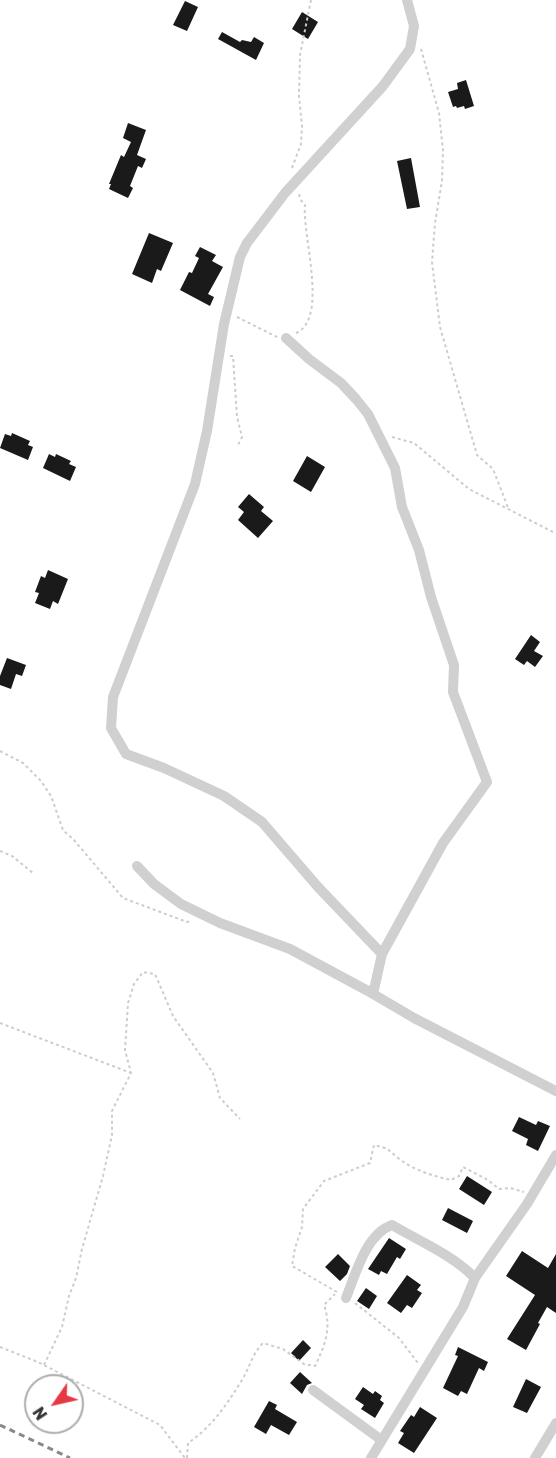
<!DOCTYPE html>
<style>
body{margin:0}
#map{position:relative;width:556px;height:1458px;overflow:hidden;background:#fff;font-family:Rubik,sans-serif}
canvas{display:block}
.north{position:absolute;left:24px;top:1374px;width:60px;height:60px;box-sizing:border-box;background:#fff;border:2px solid #adadad;border-radius:50%;rotate:236deg;font-size:16px;font-weight:700;line-height:24px;text-align:center;color:#333}
.north::after{content:'';display:block;margin:auto;width:21px;height:27px;background:#e63946;clip-path:polygon(50% 0,100% 100%,50% 72%,0 100%)}
</style>
<div id="map">
<canvas width="556" height="1458"></canvas>
<div class="north">N</div>
</div>
<script>
const g = document.querySelector('canvas').getContext('2d');
g.lineJoin = 'round';
function fillPath(path, color) { g.fillStyle = color; g.fill(path, 'evenodd'); }
function trace(path, color, width, dash) { g.strokeStyle = color; g.lineWidth = width; g.lineCap = dash ? 'butt' : 'round'; g.setLineDash(dash || []); g.stroke(path); }
fillPath(new Path2D(`
 M185,1L198,7L187,31L173,25Z
 M302,12L318,22L308,39L292,29Z
 M222,32L240,42L242,40L251,42L254,37L264,43L256,60L218,39Z
 M466,80L474,106L465,109L464,106L457,108L456,106L453,107L448,92L458,89L457,83Z
 M128,123L146,130L137,155L146,159L142,168L138,166L130,186L133,188L128,198L109,189L111,184H109L121,155L124,157L131,142L123,138Z
 M411,158L420,207L407,209L397,161Z
 M149,233L173,243L161,271L157,269L152,283L132,274Z
 M200,247L216,255L212,261L223,267L208,294L214,297L210,306L180,290L189,272L192,273L199,258L195,256Z
 M12,433L30,441L28,445L33,447L28,460L0,448L5,434L11,436Z
 M49,454L55,457L56,454L71,461L69,464L76,467L70,481L43,468Z
 M307,456L325,467L311,492L293,481Z
 M249,494L264,507L261,511L273,521L258,538L238,520L244,512L238,507Z
 M48,570L68,579L58,604L53,601L50,609L35,603L39,593L35,592L41,576L45,578Z
 M531,635L540,642L534,651L543,656L535,667L527,661L524,665L515,659Z
 M7,658L26,665L22,676L16,674L11,689L0,685V676Z
 M519,1117L536,1125L538,1121L550,1126L538,1151L526,1145L528,1139L512,1131Z
 M467,1176L492,1192L484,1205L459,1189Z
 M448,1208L473,1221L467,1233L442,1220Z
 M389,1238L406,1249L400,1259L397,1257L387,1274L381,1271L379,1275L368,1269Z
 M522,1251L548,1268L556,1254V1313L547,1307L538,1323L540,1324L526,1350L507,1339L535,1295L506,1276Z
 M338,1254L350,1266L347,1274L340,1281L325,1267Z
 M407,1275L421,1285L417,1290L422,1293L412,1308L407,1305L401,1313L387,1303Z
 M366,1288L377,1296L369,1309L357,1301Z
 M303,1340L311,1348L299,1361L291,1353Z
 M458,1347L488,1362L484,1371L479,1368L467,1394L461,1391L458,1396L443,1388L458,1356L455,1355Z
 M300,1372L312,1383L307,1385L302,1394L290,1383Z
 M526,1379L541,1387L527,1413L513,1407Z
 M363,1387L373,1394L375,1391L382,1396L380,1400L384,1403L375,1418L361,1409L364,1405L355,1399Z
 M269,1401L277,1405L275,1409L297,1422L289,1435L271,1425L266,1434L254,1427Z
 M420,1407L437,1418L414,1453L398,1443L404,1433L400,1431L411,1415L414,1417Z`), '#1a1a1a');
trace(new Path2D(`
 M421,49L439,113L443,150L442,181L435,223L432,262L440,327L477,455L493,469L509,510
 M292,168L301,144L302,126L299,96L300,55L311,0
 M237,317L277,337
 M296,333C329,319 302,235 305,205L300,199L299,193
 M230,356H233L237,417L242,437L238,445
 M392,437L414,443L469,489L553,532
 M0,751L23,763L41,781L51,796L63,830L74,840L123,898L187,922L191,921
 M0,851L12,856L33,873
 M0,1023L131,1073
 M337,1292L292,1266L295,1248L302,1227L303,1209L324,1181L370,1163L374,1145C390,1149 387,1149 398,1158C413,1170 433,1176 451,1180L459,1176L463,1167L488,1180L499,1189L510,1188L524,1192
 M355,1303L399,1338L418,1363
 M0,1347L38,1362L160,1425L185,1458
 M44,1365L62,1327L69,1296L76,1278L82,1249L103,1176L112,1135V1111L131,1073L125,1050L128,1003L134,984L143,972L155,974L173,1016L213,1073L220,1098L240,1119
 M187,1458L188,1443C213,1426 227,1404 242,1380C250,1367 252,1354 263,1343L283,1349L304,1364L315,1366C325,1345 332,1328 324,1305L335,1294`), '#cdcdcd', 2, [3, 3]);
trace(new Path2D(`
 M286,338L309,359L341,383L356,399L368,414L395,468L402,507L419,550L431,597L454,665L453,692L487,782L443,843L382,954L373,994
 M137,866L154,884L181,904L220,923L290,949L368,991L414,1018L556,1091
 M382,954L318,887L262,822L224,796L164,768L126,754L111,728L113,697L195,484L207,431L224,324L240,257L247,243L285,193L383,86L410,49L414,26L407,0
 M346,1298C356,1273 366,1234 392,1225C419,1241 453,1255 475,1278
 M313,1390L380,1439
 M371,1458L463,1307L475,1278L527,1204L556,1155
 M535,1458L556,1423`), '#d0d0d0', 10);
trace(new Path2D(`
 M0,1425L70,1458`), '#888', 3, [6, 4.5]);
</script>
